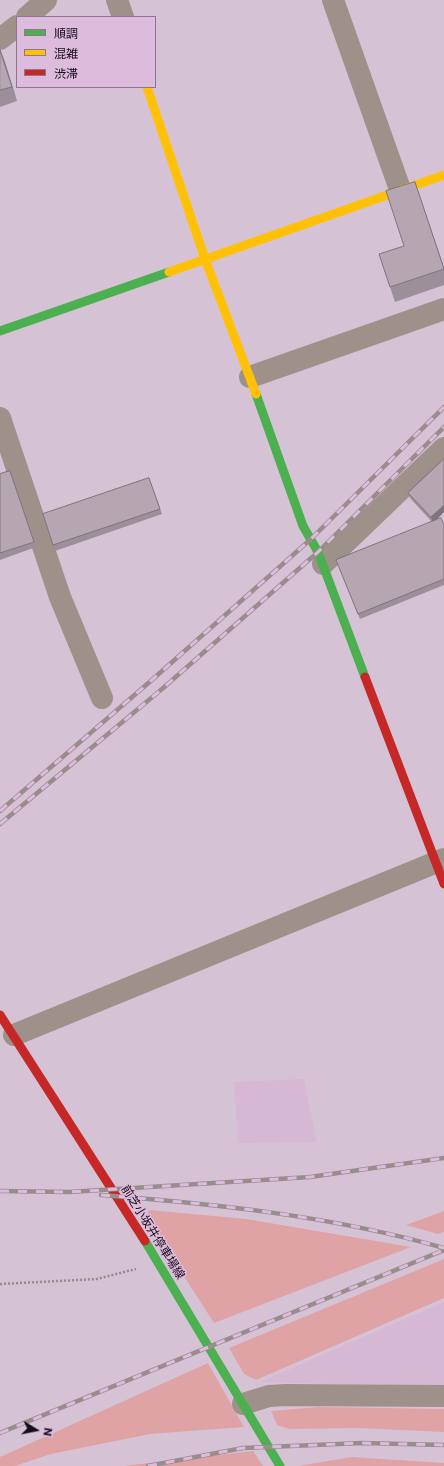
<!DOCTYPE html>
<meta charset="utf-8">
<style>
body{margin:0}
#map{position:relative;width:444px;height:1466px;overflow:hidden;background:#d5c3d5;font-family:Commissioner,"Noto Sans JP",sans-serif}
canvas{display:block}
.legend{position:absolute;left:16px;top:16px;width:140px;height:72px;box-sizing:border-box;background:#ddbbdc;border:1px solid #8f758e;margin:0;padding:5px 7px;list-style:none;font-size:12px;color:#190d19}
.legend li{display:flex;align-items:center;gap:8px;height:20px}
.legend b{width:20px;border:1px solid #8f758e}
.north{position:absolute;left:16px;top:1410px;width:40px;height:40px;-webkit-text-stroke:3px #ddbbdc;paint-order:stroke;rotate:100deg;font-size:11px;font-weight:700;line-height:16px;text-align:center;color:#190d19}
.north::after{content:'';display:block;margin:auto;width:14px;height:18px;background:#190d19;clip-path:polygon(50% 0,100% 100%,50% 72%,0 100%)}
</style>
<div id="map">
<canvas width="444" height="1466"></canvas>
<ul class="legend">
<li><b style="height:5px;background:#4caf50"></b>順調</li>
<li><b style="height:5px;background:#ffc107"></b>混雑</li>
<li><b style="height:5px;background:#c62828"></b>渋滞</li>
</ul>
<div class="north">N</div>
</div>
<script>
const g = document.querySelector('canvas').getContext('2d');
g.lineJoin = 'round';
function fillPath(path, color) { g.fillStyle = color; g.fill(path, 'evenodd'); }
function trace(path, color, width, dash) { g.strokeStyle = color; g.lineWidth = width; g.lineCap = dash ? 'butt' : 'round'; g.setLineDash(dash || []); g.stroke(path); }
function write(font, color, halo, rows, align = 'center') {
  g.font = font + ' Commissioner,"Noto Sans JP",sans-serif'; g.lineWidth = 3; g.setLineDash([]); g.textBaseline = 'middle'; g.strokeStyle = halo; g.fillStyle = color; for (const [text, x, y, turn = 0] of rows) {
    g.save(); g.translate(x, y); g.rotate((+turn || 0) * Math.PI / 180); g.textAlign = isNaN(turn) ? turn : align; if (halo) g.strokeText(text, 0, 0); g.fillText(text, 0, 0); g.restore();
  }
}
fillPath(new Path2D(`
 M304,1079L317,1142L238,1143L234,1082Z
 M444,1302V1387L260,1382Z`), '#d6b8d5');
fillPath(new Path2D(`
 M149,1210L246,1219L411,1247L214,1323L146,1217Z
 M444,1211V1232L438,1234L406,1225Z
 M444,1259V1298L263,1377L256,1380L244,1374L229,1348Z
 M208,1363L244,1427L150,1434L51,1454L15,1466H0V1457Z
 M319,1407L444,1409V1432L357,1428L289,1429L277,1425L271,1411Z
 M253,1451L263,1466H123Z
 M352,1457L444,1463V1466H298Z`), '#dfa3a5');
trace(new Path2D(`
 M0,1284L97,1279L136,1269`), '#968b88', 2.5, [2, 2]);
trace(new Path2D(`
 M117,0L123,17
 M333,0L401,192
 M27,17L46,0
 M0,39L17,26
 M250,377L444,309
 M0,418L60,597L102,698
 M323,564L444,448
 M14,1035L444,859
 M243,1404L269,1396L285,1395L444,1396`), '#9e918a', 22);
trace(new Path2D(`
 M0,331L169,272
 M256,394L303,526L318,552L365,677
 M145,1241L280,1466`), '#4caf50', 9);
trace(new Path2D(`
 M147,87L205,259L256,394
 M169,272L444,175`), '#ffc107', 9);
trace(new Path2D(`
 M365,677L444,884
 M0,1015L145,1241`), '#c62828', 9);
const rail = new Path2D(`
 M0,811L153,679L311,539L444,407
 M0,824L162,689L318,552L444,427
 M0,1191L69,1192L310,1177L444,1158
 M101,1195C216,1204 332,1216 444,1248
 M0,1433L444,1250
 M148,1466L243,1448L362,1443L444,1445`);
trace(rail, '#998c8d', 4.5);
trace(rail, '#ddbbdc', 3, [9]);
fillPath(new Path2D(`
 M0,49L17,101L0,107Z
 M415,182L444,267V285L395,302L390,287L404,246Z
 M444,459V512L436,520L444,525V585L360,619L336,560L432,522L410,498L408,493Z
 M10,471L36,547L0,560V474Z
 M149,478L162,514L55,551L43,514Z`), '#9d8f99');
fillPath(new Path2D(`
 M0,49L5,62L17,101L12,87Z
 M444,505V512L433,523L431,517Z`), '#7f747d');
const building = new Path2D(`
 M0,50L12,87L0,90Z
 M415,182L444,269L390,287L379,254L404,246L386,191Z
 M444,459V505L431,517L408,493Z
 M10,471L34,542L0,553V474Z
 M149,478L160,509L53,545L43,514Z
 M441,518L444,525V579L358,614L336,560Z`);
fillPath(building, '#b6a6b2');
trace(building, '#7f747d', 1);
write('12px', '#190d19', '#ddbbdc', [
 ["前芝小坂井停車場線",153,1232,58]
]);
</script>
